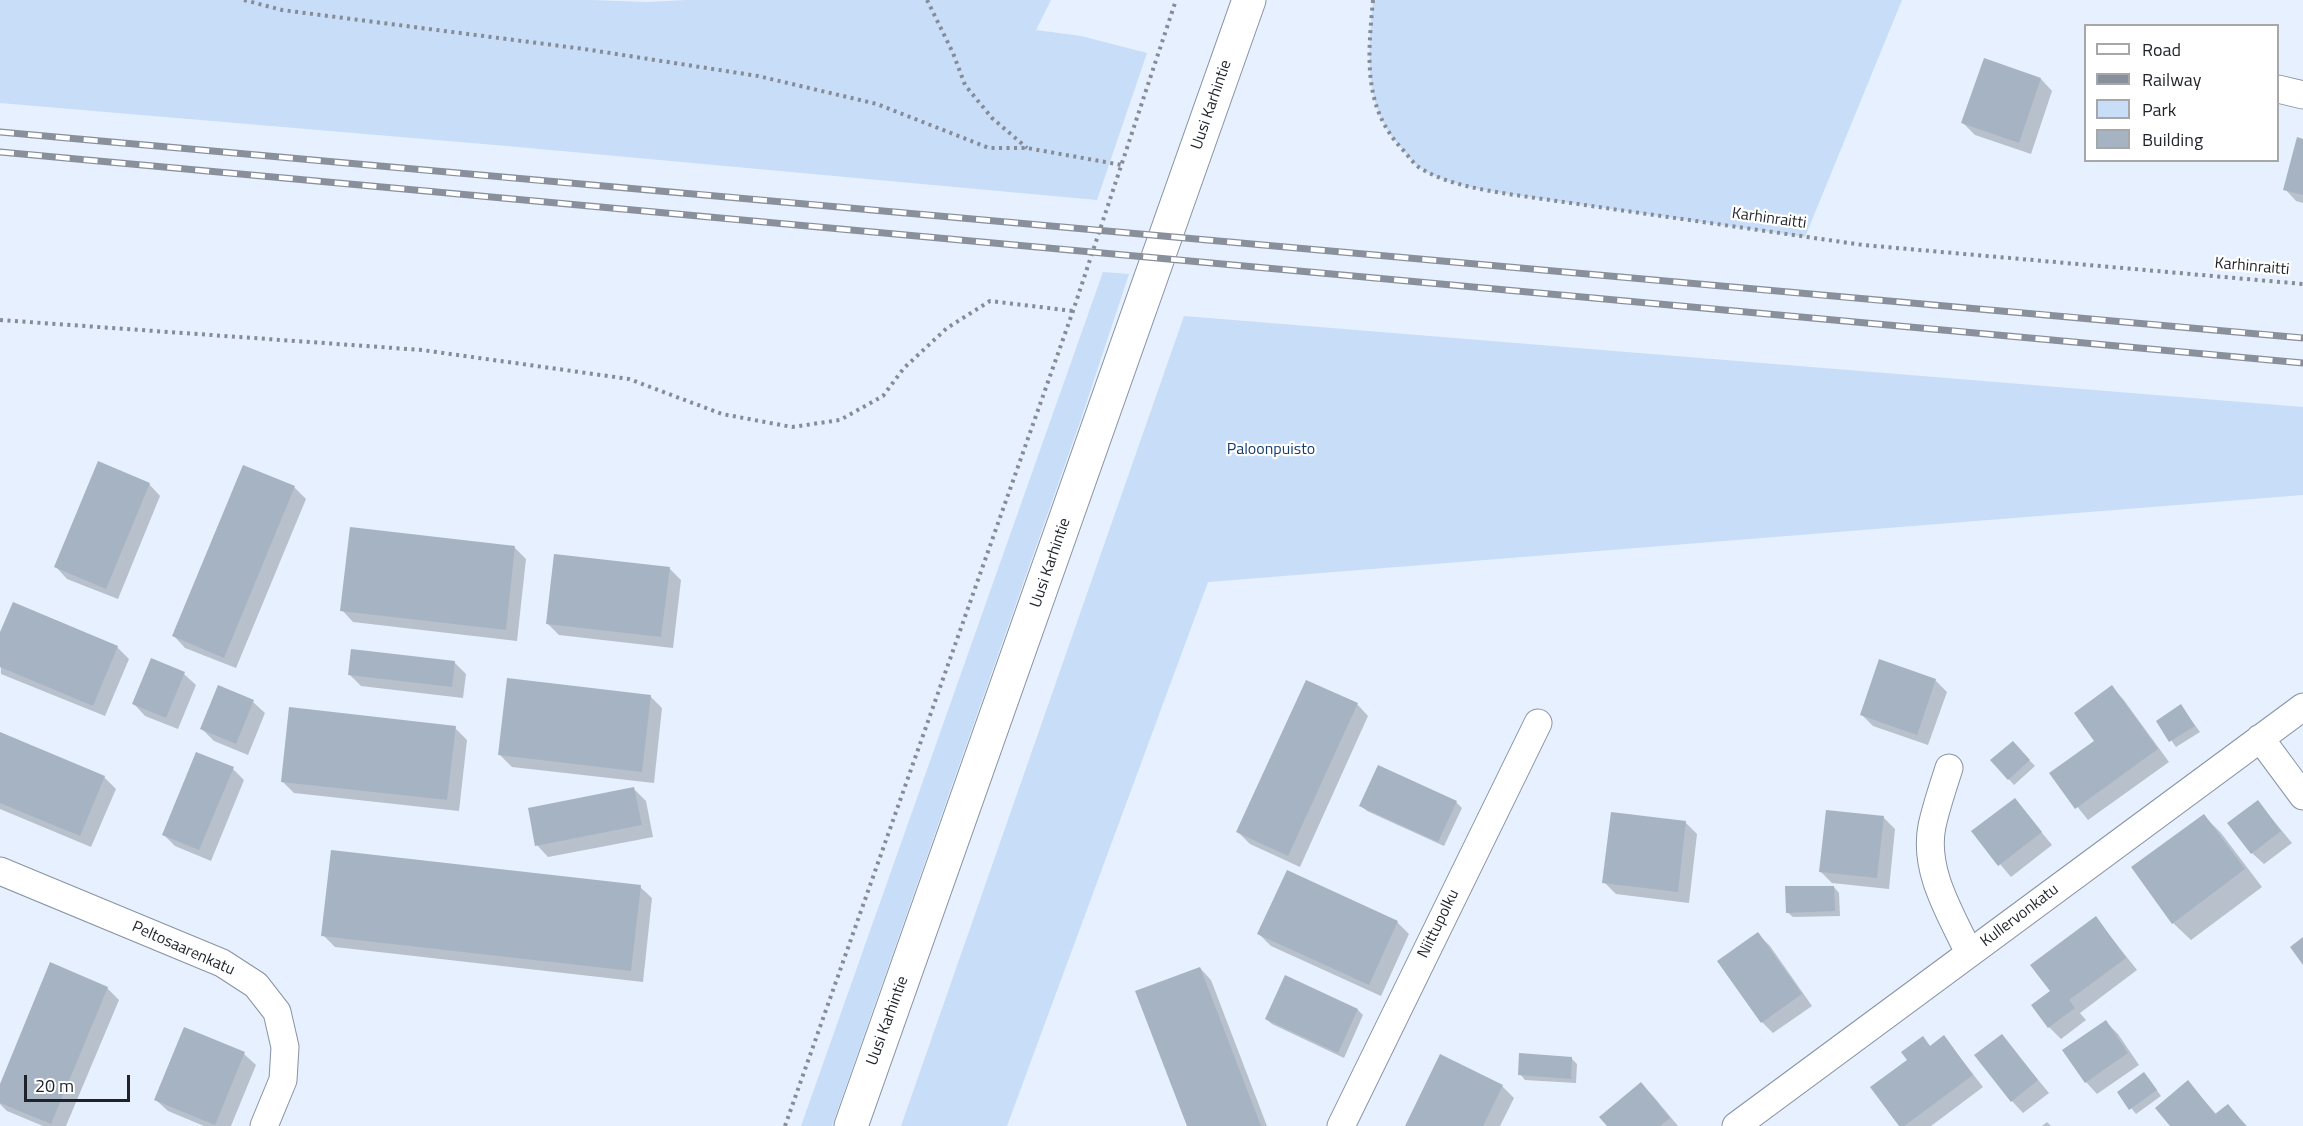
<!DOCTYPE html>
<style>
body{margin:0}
#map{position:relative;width:2303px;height:1126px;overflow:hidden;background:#e6f0fe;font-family:"Titillium Web",sans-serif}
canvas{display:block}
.legend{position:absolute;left:2084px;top:24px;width:195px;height:138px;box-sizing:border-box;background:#fff;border:2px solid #a5a7a9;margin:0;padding:8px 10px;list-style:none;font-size:18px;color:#1f2329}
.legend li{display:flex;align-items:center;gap:12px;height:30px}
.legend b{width:30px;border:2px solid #a5a7a9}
.scale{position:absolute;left:24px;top:1075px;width:106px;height:27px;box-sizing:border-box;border:3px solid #1f2329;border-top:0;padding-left:8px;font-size:18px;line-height:21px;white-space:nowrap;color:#1f2329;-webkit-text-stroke:4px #fff;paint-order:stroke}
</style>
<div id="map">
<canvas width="2303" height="1126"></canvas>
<ul class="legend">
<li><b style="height:8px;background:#fff"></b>Road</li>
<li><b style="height:8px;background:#89909b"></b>Railway</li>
<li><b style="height:16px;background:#c8ddf8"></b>Park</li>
<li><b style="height:16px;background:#a6b3c3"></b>Building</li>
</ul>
<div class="scale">20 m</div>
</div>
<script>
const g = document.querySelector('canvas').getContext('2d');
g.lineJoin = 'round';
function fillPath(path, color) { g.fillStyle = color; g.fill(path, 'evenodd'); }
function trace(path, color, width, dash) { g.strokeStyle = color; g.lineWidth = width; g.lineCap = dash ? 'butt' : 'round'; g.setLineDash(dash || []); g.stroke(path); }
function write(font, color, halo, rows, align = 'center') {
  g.font = font + ' "Titillium Web",sans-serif'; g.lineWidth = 4.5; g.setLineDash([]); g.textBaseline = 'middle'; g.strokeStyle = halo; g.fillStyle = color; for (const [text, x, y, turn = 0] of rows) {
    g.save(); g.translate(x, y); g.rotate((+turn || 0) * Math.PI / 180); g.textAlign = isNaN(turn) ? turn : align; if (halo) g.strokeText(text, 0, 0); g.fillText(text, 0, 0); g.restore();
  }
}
fillPath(new Path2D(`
 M0,0H591L647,2L687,0H1051L1036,30L1081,36L1147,53L1097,200L507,146L0,103Z
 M1373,0H1902L1805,237L1508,194C1478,189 1446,184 1420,168C1414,164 1409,157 1404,151C1362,108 1368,56 1373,0Z
 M1103,272L1129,274L1081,419L832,1126H801Z
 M1184,316L2303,407V495L1208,582L1007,1126H901Z`), '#c8ddf8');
fillPath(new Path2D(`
 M2041,79L2052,91L2031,154L1975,135L1963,123Z
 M2303,140V203L2296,201L2285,189Z
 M149,484L160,496L118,599L67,579L56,567Z
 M294,487L306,499L236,668L185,648L174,636Z
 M515,548L526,559L517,641L353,622L342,610Z
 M669,568L681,580L673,648L559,635L547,623Z
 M0,636L117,647L129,659L105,716L1,674Z
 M454,662L466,674L463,698L361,686L349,674Z
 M184,674L196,685L178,729L145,716L134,704Z
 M1935,680L1947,692L1928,745L1873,726L1862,715Z
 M2111,687L2123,699L2169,762L2088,820L2051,774L2096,742Z
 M650,696L662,708L654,783L512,767L500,755Z
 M253,702L265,713L248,755L214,741L202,729Z
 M1357,704L1368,716L1300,867L1250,844L1238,832Z
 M2181,706L2200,732L2176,747L2158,721Z
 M455,728L467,740L459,811L294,793L282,781Z
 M0,734L104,777L116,789L91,847L0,809Z
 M2013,743L2035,766L2014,785L1992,760Z
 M1379,767L1456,802L1462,808L1444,846L1367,811L1361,806Z
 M233,769L244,780L211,861L175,846L164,835Z
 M634,789L646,801L653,837L548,857L537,845Z
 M2015,800L2052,845L2011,877L1973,832Z
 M2258,802L2292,843L2264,864L2252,853Z
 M2204,816L2221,833L2262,887L2191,940L2173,923Z
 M1883,817L1895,829L1889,889L1832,883L1821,872Z
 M1686,823L1697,834L1689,903L1616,894L1604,882Z
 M640,887L652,898L643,982L335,947L323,935Z
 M1834,887L1839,893L1840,916L1793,917L1787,912Z
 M2096,918L2137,970L2080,1013L2086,1020L2061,1039L2049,1027Z
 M1397,922L1409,934L1381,996L1271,946L1259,934Z
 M1758,934L1770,946L1812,1006L1773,1033L1762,1022Z
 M1200,968L1211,980L1267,1126H1188Z
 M107,988L119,1000L66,1126H43L7,1111L0,1104V1088Z
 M1358,1010L1363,1015L1344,1058L1272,1024L1266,1019Z
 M2106,1022L2118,1034L2139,1065L2097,1094L2086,1082Z
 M185,1029L244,1054L256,1065L231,1126H204L168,1111L156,1100Z
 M2002,1036L2049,1093L2023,1113L2012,1101Z
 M1944,1037L1983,1087L1931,1126H1900L1909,1061L1923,1038L1931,1047Z
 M1571,1058L1577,1064L1576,1083L1525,1080L1520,1074Z
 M2149,1079L2161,1096L2136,1114L2119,1093Z
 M2188,1082L2217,1115L2228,1106L2247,1126H2172Z
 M1641,1084L1653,1096L1678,1126H1609Z
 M1502,1086L1514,1098L1500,1126H1406Z
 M2047,1122L2051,1126H2042Z`), '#0003');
fillPath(new Path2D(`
 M1984,58L2041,78L2019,143L1961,123Z
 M2297,137L2303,139V195L2283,190Z
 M98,461L150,483L106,589L54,567Z
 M243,465L295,486L224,658L172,636Z
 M350,527L515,546L506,630L340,611Z
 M554,554L670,567L661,637L546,624Z
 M13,602L118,646L93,706L0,667V632Z
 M351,649L455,661L452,687L348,675Z
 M151,658L185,672L166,718L132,704Z
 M1879,659L1936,679L1917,735L1860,715Z
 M507,678L651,695L642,772L498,755Z
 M1306,680L1358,703L1288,856L1236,832Z
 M218,685L254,700L236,744L200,729Z
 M2112,685L2158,749L2075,809L2049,773L2094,741L2074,713Z
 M2181,704L2195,726L2169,742L2156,721Z
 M289,707L456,726L447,800L281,782Z
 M0,732L105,776L80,836L0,803Z
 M2013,741L2030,760L2008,780L1990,760Z
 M196,752L234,767L199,850L162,835Z
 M1378,765L1457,801L1438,842L1359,806Z
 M634,787L642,825L535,846L528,808Z
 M2015,798L2042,832L1998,866L1971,831Z
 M2258,800L2281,831L2251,854L2227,823Z
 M1826,810L1884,816L1877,878L1819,872Z
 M1611,812L1686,821L1678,892L1602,883Z
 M2204,814L2245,869L2172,924L2131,867Z
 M331,850L641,885L631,971L321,936Z
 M1287,870L1398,921L1369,985L1257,934Z
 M1785,886H1834L1835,911L1786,913Z
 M2096,916L2126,958L2069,1000L2075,1008L2048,1028L2031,1005L2050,991L2030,965Z
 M1758,932L1802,994L1761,1023L1717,961Z
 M2303,937V965L2290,947Z
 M50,962L108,987L51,1124L0,1103V1084Z
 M1200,967L1261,1126H1187L1135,991Z
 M1285,975L1358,1009L1338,1053L1265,1019Z
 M2106,1020L2128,1053L2085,1083L2062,1050Z
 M184,1027L245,1052L215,1125L154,1100Z
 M2002,1034L2038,1080L2011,1102L1974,1055Z
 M1944,1035L1973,1075L1904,1126H1899L1870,1087L1907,1060L1901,1052L1923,1036L1930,1046Z
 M1519,1053L1572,1057L1571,1079L1518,1075Z
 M1440,1054L1503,1085L1483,1126H1405Z
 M2144,1072L2157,1090L2129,1110L2117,1092Z
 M2188,1080L2215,1114L2228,1104L2246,1126H2170L2155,1108Z
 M1641,1082L1670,1118L1660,1126H1607L1599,1117Z`), '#a6b3c3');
const minor = new Path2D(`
 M2278,89L2303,95
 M2260,738L2303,796
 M1949,768C1943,787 1936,807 1932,826C1923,871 1951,914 1969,953
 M0,871L222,963L256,985L277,1012L285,1047L283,1080L264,1126
 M1341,1126L1538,723
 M1736,1126L2303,707`);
const tertiary = new Path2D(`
 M851,1126L1249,0`);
trace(minor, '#8893a3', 29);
trace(tertiary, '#8893a3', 35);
trace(new Path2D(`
 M244,0L282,10L584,49L758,76L877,104L989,148H1027L1122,165
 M927,0L953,53L965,85L992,118L1027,148
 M1373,0C1368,56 1362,108 1404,151C1409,157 1414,164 1420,168C1447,184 1478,189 1508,194L1863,245L2303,284
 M0,320L422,350L629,379L722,414L792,427L840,420L883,396L904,368L947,328L990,301L1073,311
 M785,1126L1073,311L1176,0`), '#858c96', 4, [3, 4.5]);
trace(minor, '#fff', 27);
trace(tertiary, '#fff', 33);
const rail = new Path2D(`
 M0,132L2303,338
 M0,152L2303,363`);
trace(rail, '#89909b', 7);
trace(rail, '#fff', 4.5, [14]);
write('16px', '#1f2329', '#fff', [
 ["Uusi Karhintie",1212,105,-71],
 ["Karhinraitti",1769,219,8],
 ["Karhinraitti",2252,267,5],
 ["Uusi Karhintie",1051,563,-71],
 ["Kullervonkatu",2020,916,-37],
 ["Niittupolku",1439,924,-64],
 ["Peltosaarenkatu",183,949,24],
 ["Uusi Karhintie",888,1021,-70]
]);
write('16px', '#133e72', '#fff', [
 ["Paloonpuisto",1271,450]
]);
</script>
